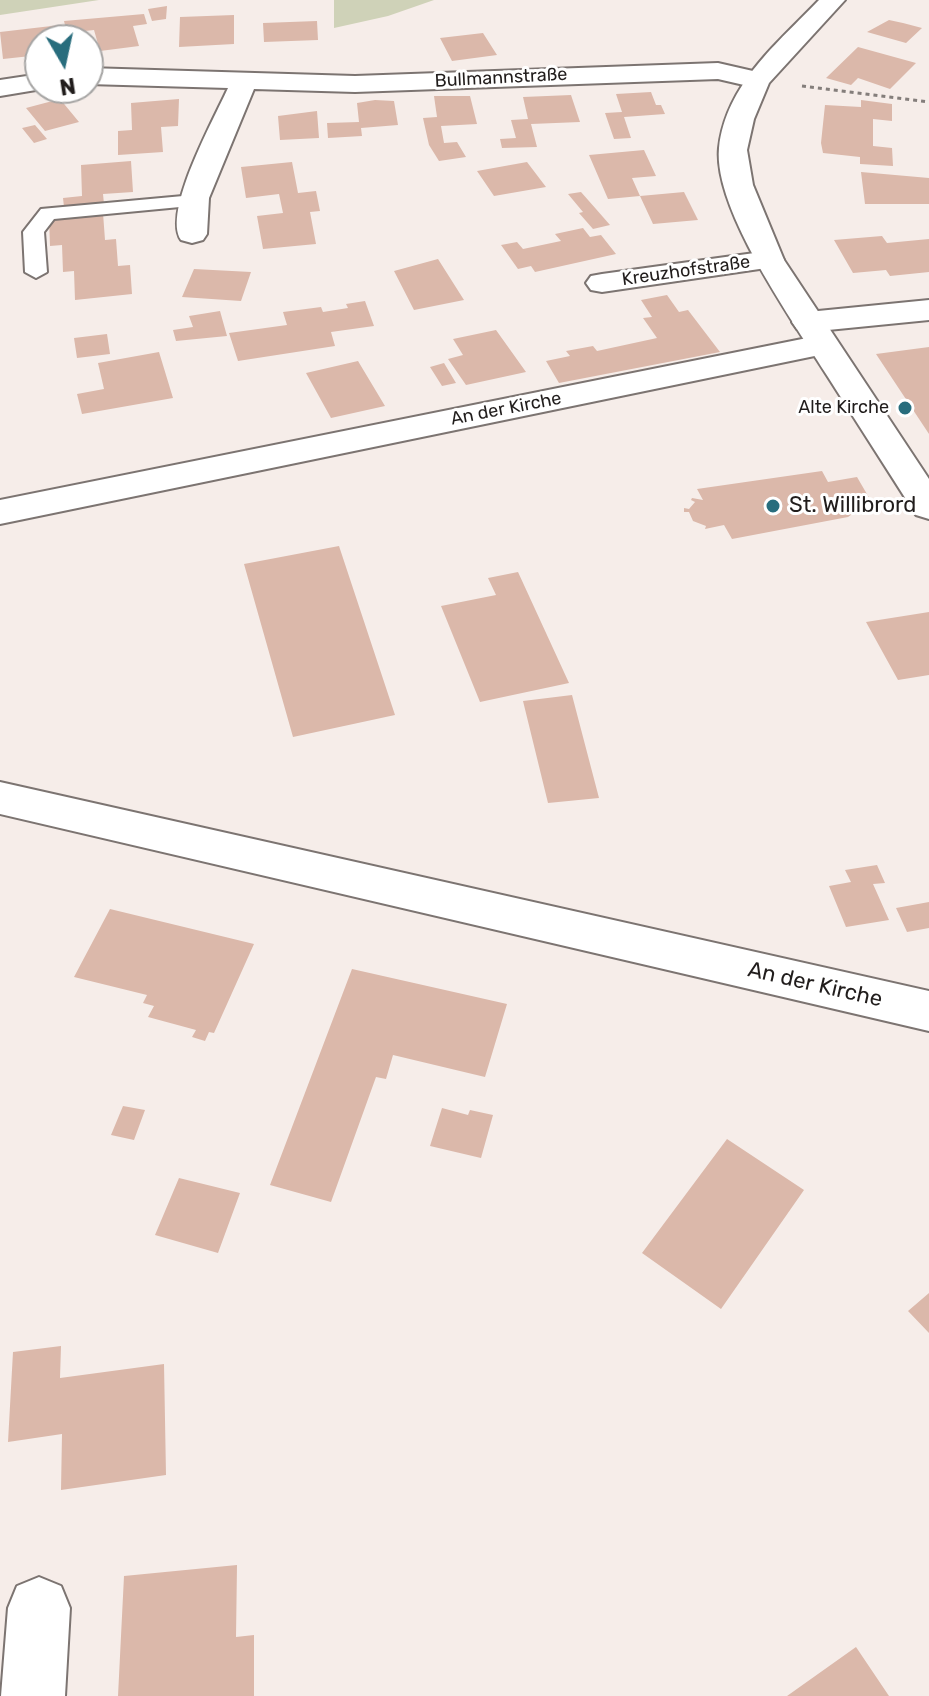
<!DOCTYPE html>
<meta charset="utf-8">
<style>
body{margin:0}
#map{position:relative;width:929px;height:1696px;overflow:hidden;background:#f6ede9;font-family:Rubik,sans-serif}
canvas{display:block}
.north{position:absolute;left:24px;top:24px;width:80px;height:80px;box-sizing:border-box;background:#fff;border:2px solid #a6a5a4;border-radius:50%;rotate:171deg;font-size:22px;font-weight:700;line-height:32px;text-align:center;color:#211d1c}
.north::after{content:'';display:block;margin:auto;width:28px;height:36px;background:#286d7d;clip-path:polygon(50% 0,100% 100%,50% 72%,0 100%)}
</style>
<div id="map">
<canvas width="929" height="1696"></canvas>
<div class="north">N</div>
</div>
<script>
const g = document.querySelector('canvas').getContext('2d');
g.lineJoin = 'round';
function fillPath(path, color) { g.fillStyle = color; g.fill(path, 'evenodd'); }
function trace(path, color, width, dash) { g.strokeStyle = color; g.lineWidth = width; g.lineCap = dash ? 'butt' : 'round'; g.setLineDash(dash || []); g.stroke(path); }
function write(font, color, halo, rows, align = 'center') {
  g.font = font + ' Rubik,sans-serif'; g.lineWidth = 6; g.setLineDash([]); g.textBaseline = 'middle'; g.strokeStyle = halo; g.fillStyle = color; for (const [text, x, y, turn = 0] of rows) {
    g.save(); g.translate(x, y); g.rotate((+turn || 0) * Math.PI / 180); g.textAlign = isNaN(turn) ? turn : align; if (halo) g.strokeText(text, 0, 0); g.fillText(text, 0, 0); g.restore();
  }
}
fillPath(new Path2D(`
 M0,0H99L0,15Z
 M334,0H434L388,16L334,28Z`), '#cfd2b8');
fillPath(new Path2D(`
 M167,6L166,19L152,21L148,9Z
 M144,14L147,24L133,26L139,46L100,51L94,30L67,33L64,21Z
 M234,15V44L179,47L180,17Z
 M889,20L903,23L922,28L906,43L867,32Z
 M317,21L318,40L264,42L263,23Z
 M60,25L63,40H40V55L3,59L0,32Z
 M483,33L497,55L452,61L440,38Z
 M858,47L916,63L890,89L858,78L851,85L826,78Z
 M651,92L656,105H661L665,114L624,117L631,138L614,139L605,113L622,112L616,94Z
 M571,95L580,122L531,124L537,147L502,148L500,139L516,138L511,120L528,119L523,97Z
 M434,96H470L477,124L441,126L444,143L457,142L466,157L439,161L429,145L423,118L437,117Z
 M60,99L79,122L45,131L26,108Z
 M179,99L178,126L161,127L163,152L118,155V131L132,130L131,103Z
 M375,100L394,101L398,125L361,128L362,136L328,138L327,123L359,122L357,103Z
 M861,100L892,104V121L873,119V146L892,148L893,166L860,164V157L823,153L821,143L825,105L861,107Z
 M317,111L319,138L280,140L278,116Z
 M35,125L47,139L34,143L22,128Z
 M644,150L656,176L632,178L640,196L608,199L589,155Z
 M131,161L133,192L103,194L104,204L64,207L63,198L82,196L81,165Z
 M292,162L298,193L316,191L320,211L310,212L316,244L263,249L257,216L283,213L279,194L246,198L241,167Z
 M527,162L546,187L494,196L477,171Z
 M861,172L929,178V204H865Z
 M581,192L596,209L610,225L593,229L579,213L583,212L568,194Z
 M684,192L698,220L653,224L640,196Z
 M103,213L105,240L116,239L118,266L130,265L132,294L75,300L74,271L63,272L62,245L50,246L49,218Z
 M583,228L590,237L601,235L616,254L535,272L531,266L518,269L501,245L517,242L523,249L561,241L555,234Z
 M882,236L887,243L929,239V272L890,276L886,270L853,273L834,240Z
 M438,259L464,300L414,310L394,271Z
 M194,269L251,272L241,301L182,297Z
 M667,295L679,312L688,310L720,352L559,383L546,361L570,356L566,351L593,346L597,351L657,338L643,318L652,317L641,300Z
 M365,301L374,326L331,332L335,346L238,361L229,333L287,325L283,312L321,307L323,312L348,308L346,304Z
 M220,311L227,336L176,341L173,330L193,327L189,316Z
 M496,330L526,372L466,385L448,359L463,355L453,339Z
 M107,334L110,354L77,358L74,338Z
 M929,347V434L876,354Z
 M159,352L173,398L82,414L77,394L104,389L98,363Z
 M358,361L385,406L331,418L306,373Z
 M444,363L456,383L442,386L430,367Z
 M822,471L828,482L857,477L871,501L853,503L858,510L848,517L732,539L724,525L705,529L706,526L693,521L689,512H684V508L689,509L695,502L691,500L692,498L703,500L697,489Z
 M339,546L395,715L293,737L244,564Z
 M518,572L569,683L480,702L441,606L496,595L488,578Z
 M929,612V675L898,680L866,622Z
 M572,695L599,798L548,803L523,701Z
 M877,865L885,883L873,884L889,920L846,927L829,886L851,882L845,870Z
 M929,902V928L907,932L896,908Z
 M110,909L254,944L214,1033L209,1032L205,1041L192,1037L196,1030L148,1017L154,1006L143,1003L147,995L74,977Z
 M352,969L507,1004L485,1077L393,1055L386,1079L376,1077L331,1202L270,1185Z
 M123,1106L145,1110L134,1140L111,1135Z
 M442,1108L468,1115L470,1110L493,1115L481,1158L430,1146Z
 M727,1139L804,1190L721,1309L642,1253Z
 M179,1178L240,1193L218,1253L155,1235Z
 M929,1293V1333L908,1311Z
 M61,1346L60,1378L164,1364L166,1475L61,1490L62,1434L8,1442L13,1352Z
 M237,1565L236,1637L254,1635V1696H118L124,1576Z
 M856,1647L889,1696H787Z`), '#dbb8aa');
const service = new Path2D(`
 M194,195L201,197L204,201L201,205L54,219L44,232L47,272L36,278L25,272L23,232L41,209Z`);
const minor = new Path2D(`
 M718,63L766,74L770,80L766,86L757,88L718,79L355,92L254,89L209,198L207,234L203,240L192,243L181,240C162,212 214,119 228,88L88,84V68L355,76Z
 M40,74V88H48L0,96V80Z
 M769,251L780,254L784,260L780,266L602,292L591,290L586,283L591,276L602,274Z
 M929,300V320L808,332L797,329L792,322L797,315L808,312Z
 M822,335L834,338L838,345L834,352L0,524V500Z
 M0,782L929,991V1031L0,814Z
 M39,1577L61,1586L70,1608L65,1696H1L8,1608L17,1586Z`);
const tertiary = new Path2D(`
 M819,0H845L769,83L754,119L747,150L753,185L784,260L929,479V519L916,515C887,469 857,423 828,377C795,324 713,210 719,148C726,84 778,43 819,0Z`);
trace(service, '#7c7471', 4);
trace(minor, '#7c7471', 4);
trace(tertiary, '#7c7471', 4);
trace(new Path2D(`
 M802,86L929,102`), '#847e7b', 3, [4, 4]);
fillPath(service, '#fff');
fillPath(minor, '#fff');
fillPath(tertiary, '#fff');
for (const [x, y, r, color] of [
 [905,408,8,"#286d7d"],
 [773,506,8,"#286d7d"]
]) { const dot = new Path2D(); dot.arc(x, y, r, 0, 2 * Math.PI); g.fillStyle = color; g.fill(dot); trace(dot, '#fff', 3); }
write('18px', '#211d1c', '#fff', [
 ["Bullmannstraße",501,78,-3],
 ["Kreuzhofstraße",686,271,-8],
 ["An der Kirche",506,409,-11]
]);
write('18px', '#211d1c', '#fff', [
 ["Alte Kirche",889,408]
], 'right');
write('22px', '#211d1c', '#fff', [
 ["St. Willibrord",789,506]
], 'left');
write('22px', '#211d1c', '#fff', [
 ["An der Kirche",815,985,13]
]);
</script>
